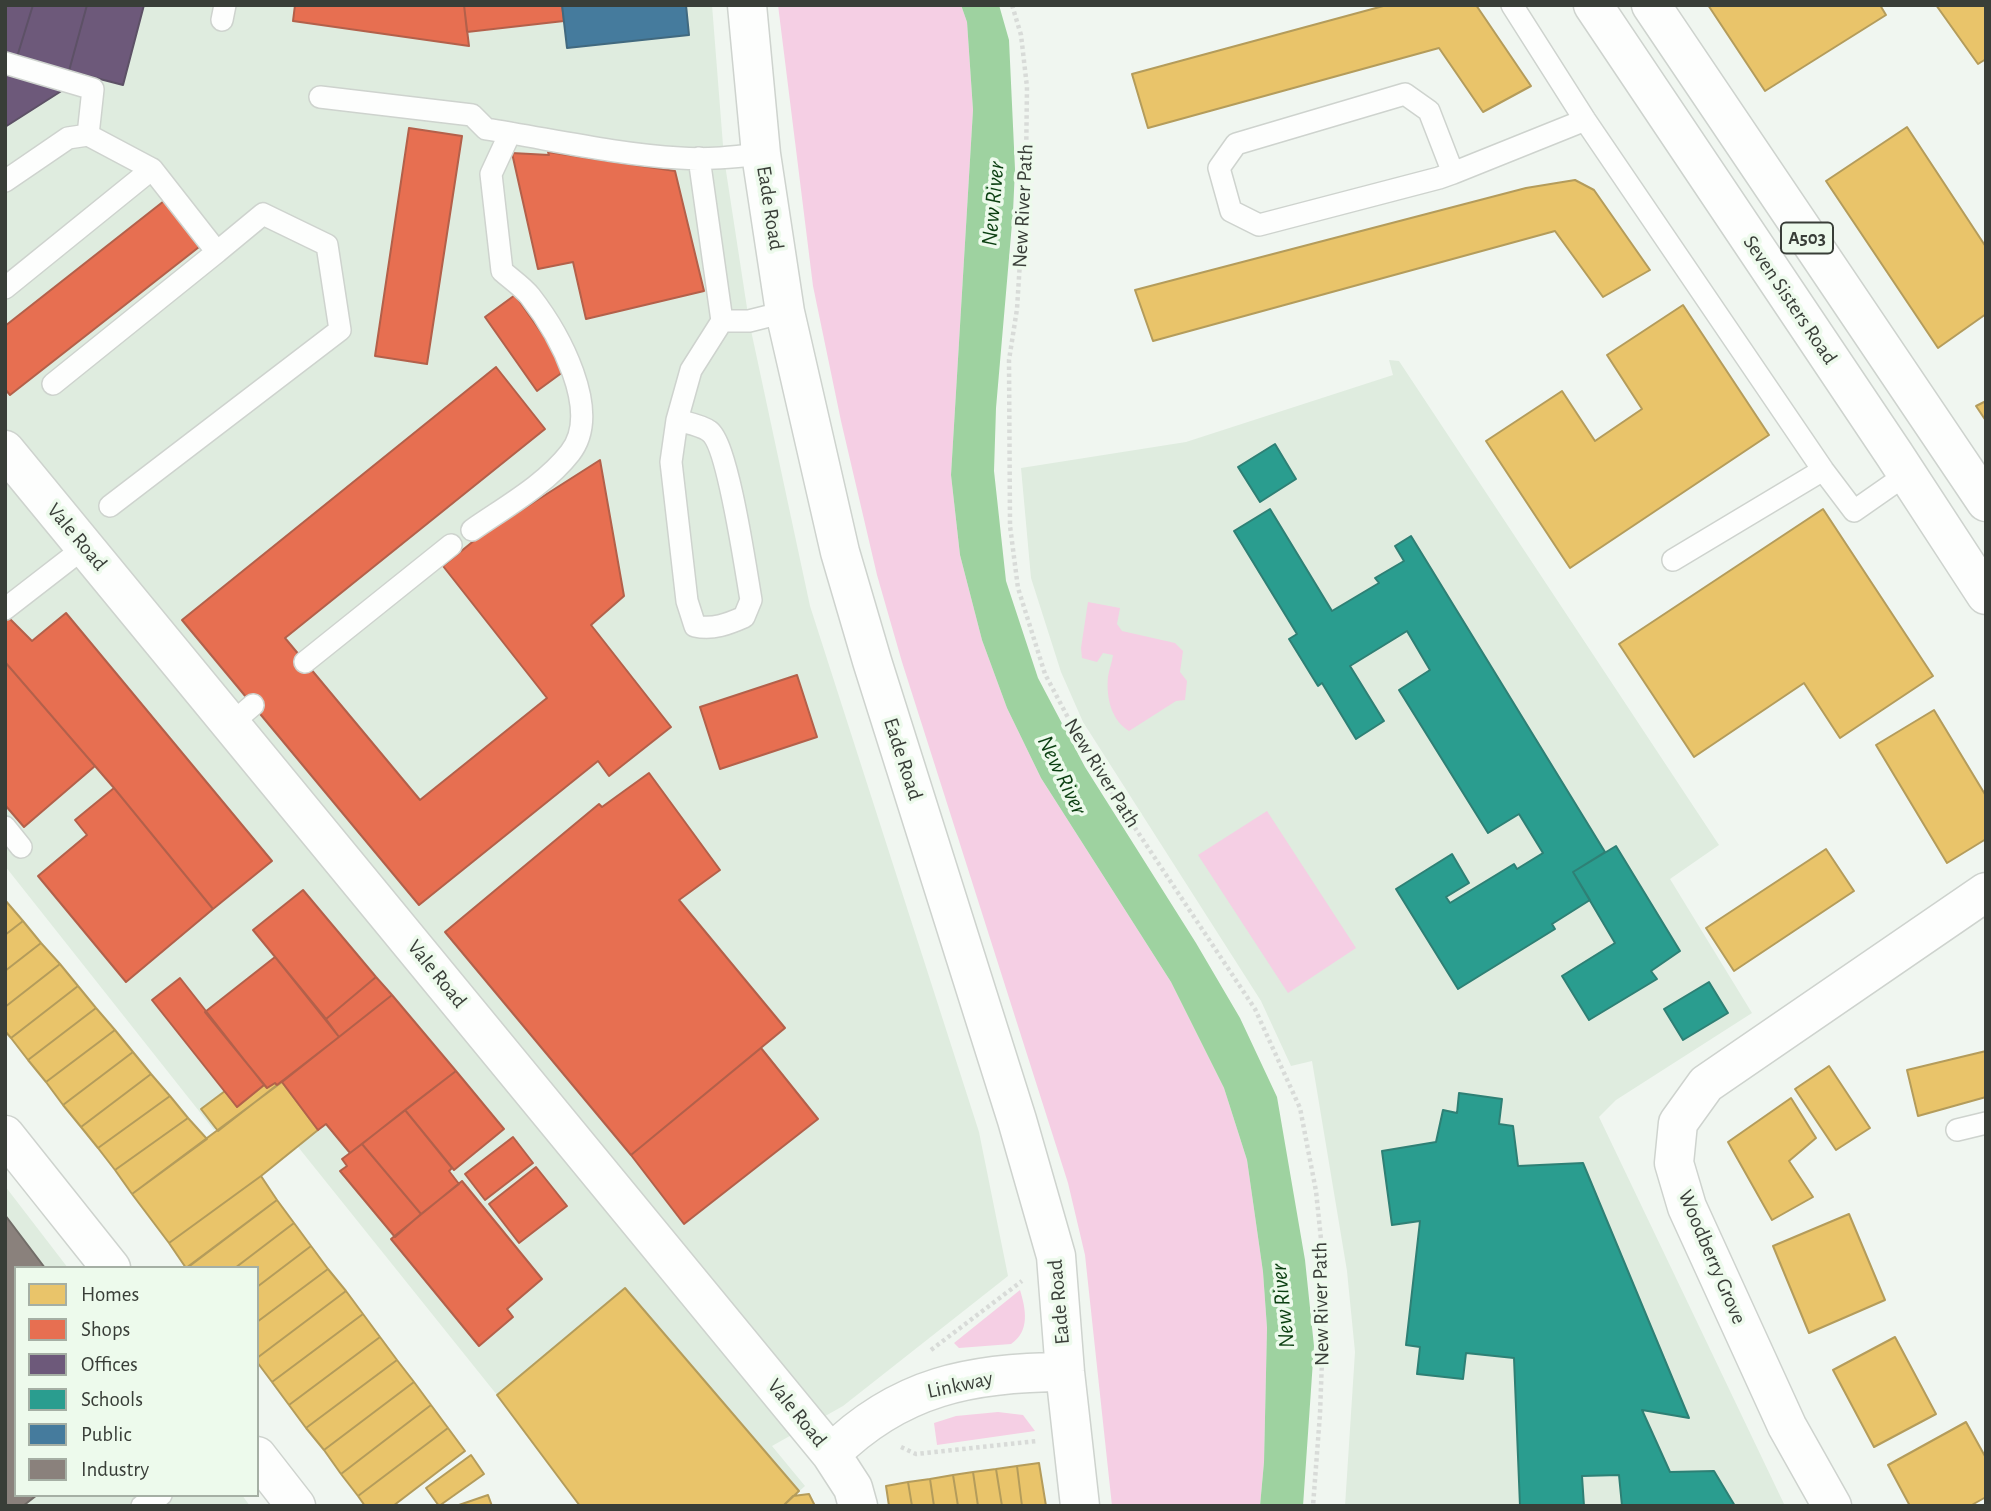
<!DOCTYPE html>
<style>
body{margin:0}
#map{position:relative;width:1991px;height:1511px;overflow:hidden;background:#f0f6f0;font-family:"Alegreya Sans",sans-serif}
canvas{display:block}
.frame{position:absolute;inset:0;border:7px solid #393e38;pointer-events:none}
.legend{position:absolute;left:14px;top:1266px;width:245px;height:231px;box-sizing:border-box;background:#edfaec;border:2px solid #a5afa4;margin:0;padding:9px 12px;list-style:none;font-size:21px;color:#393e38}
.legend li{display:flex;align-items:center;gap:14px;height:35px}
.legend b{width:35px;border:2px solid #a5afa4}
</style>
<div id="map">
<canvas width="1991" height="1511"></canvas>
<div class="frame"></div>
<ul class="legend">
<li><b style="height:19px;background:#e9c46a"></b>Homes</li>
<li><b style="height:19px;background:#e76f51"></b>Shops</li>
<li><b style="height:19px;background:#6d597a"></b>Offices</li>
<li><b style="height:19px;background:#2a9d8f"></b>Schools</li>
<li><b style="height:19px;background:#457b9d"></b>Public</li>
<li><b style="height:19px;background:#8a817c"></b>Industry</li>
</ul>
</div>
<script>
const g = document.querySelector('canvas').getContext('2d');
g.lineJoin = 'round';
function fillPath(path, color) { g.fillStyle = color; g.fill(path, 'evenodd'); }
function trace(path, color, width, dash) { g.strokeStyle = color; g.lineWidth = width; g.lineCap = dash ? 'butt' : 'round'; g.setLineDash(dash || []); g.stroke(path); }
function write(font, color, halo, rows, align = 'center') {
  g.font = font + ' "Alegreya Sans",sans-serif'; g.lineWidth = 7; g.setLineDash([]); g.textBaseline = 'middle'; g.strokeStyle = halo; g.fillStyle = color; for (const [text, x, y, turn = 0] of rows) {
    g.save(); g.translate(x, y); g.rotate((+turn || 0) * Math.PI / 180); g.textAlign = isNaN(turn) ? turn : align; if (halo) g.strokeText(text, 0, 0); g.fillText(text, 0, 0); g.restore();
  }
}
fillPath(new Path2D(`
 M5,5H712L724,158L749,321L810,606L979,1132L1008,1276L843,1406L772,1446L805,1486L783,1506H580L497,1395L258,1097L214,1130L5,866Z
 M1389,360L1399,361L1719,845L1670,879L1752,1013L1616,1100L1599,1117L1785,1506H1345L1355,1352L1347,1271L1312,1061L1291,1066L1261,1001L1083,722L1061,672L1031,578L1021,468L1186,442L1393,375Z
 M5,1186L68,1268H16V1495H242L250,1506H5Z`), '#dfecdf');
fillPath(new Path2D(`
 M778,5H961L967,22L973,110L951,475L960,555L982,640L1007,708L1041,778L1171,982L1224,1088L1247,1160L1263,1272L1267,1328L1264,1462L1260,1506H1112L1085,1255L1068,1183L902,662L877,575L841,421L813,286Z
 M1088,602L1120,608L1117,624L1122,631L1175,643L1183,651L1180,672L1187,681L1185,700L1176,701L1129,731C1111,720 1106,697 1108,677C1109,669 1112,663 1113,655L1103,653L1097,662L1082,658L1081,648Z
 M1267,811L1356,948L1288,993L1198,855Z
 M1020,1290C1026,1310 1030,1331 1011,1344L959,1348L954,1343Z
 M998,1412L1023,1415L1035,1431L937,1445L934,1423L956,1416Z`), '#f5cfe4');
fillPath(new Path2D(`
 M961,5H999L1009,40L1015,169L1013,212L996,408L994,471L1006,581L1038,678L1085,767L1196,943L1240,1018L1277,1097L1305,1260L1314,1346L1303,1506H1260L1264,1462L1267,1328L1263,1272L1247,1160L1224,1088L1171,982L1041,778L1007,708L982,640L960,555L951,475L973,110L967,22Z`), '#9ed2a0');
const homes = new Path2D(`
 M1387,5H1476L1531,86L1483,112L1439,48L1148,128L1132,74Z
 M1708,5H1880L1886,15L1765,91Z
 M1936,5H1986V59L1978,64Z
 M1907,127L1986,247V314L1938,348L1826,181Z
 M1575,180L1594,190L1650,270L1603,297L1555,231L1153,341L1135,290L1526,188Z
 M1683,305L1769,435L1570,568L1486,441L1562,391L1595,441L1642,409L1607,355Z
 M1986,401V421L1976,406Z
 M1823,509L1933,676L1840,738L1804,683L1694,757L1619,644Z
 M1934,710L1986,796V839L1947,863L1876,745Z
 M1826,849L1854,891L1734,971L1706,928Z
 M5,900L23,921L5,935Z
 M23,921L41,943L5,971V935Z
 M41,943L60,964L5,1007V971Z
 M60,964L78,986L11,1038L5,1031V1007Z
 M78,986L96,1008L28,1060L11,1038Z
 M96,1008L115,1030L46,1082L28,1060Z
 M115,1030L133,1052L63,1105L46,1082Z
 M1986,1051V1097L1918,1116L1907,1070Z
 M133,1052L151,1074L81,1127L63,1105Z
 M1829,1066L1870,1128L1836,1150L1795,1089Z
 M151,1074L170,1096L98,1148L81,1127Z
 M282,1082L318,1130L261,1176L169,1243L132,1194Z
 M275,1083L277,1085L218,1131L201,1109L225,1091L237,1107L264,1085L267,1088Z
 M170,1096L188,1118L115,1170L98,1148Z
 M1791,1098L1816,1138L1789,1161L1813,1197L1772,1220L1728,1142Z
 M188,1118L207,1139L132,1194L115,1170Z
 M261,1176L277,1200L186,1268L169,1243Z
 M277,1200L294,1223L235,1268H187Z
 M1849,1214L1885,1300L1809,1333L1773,1246Z
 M294,1223L311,1246L257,1287V1268H235Z
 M311,1246L328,1269L257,1322V1287Z
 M328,1269L346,1291L257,1358V1322Z
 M625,1288L799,1491L783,1506H580L497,1395Z
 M346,1291L363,1314L272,1382L257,1362V1358Z
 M363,1314L380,1337L289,1405L272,1382Z
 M380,1337L397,1360L306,1428L289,1405Z
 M1895,1337L1936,1414L1874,1447L1833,1370Z
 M397,1360L414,1382L324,1450L306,1428Z
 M414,1382L431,1405L341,1474L324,1450Z
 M431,1405L448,1428L358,1496L341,1474Z
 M1966,1422L1986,1458V1497L1970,1506H1910L1888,1465Z
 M448,1428L465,1451L393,1506H365L358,1496Z
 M471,1455L484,1474L439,1506L426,1488Z
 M1039,1463L1046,1506H1022L1017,1466Z
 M1017,1466L1022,1506H1002L996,1469Z
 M996,1469L1002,1506H978L973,1472Z
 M973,1472L978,1506H958L953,1475Z
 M953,1475L958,1506H934L930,1479Z
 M930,1479L934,1506H912L908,1482Z
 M908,1482L912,1506H889L886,1486Z
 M809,1494L815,1506H783L793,1496Z
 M488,1495L492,1506H456Z`);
fillPath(homes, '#e9c46a');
trace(homes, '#b49c5b', 2);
const shops = new Path2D(`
 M295,5H464L469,46L293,21Z
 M464,5H562L564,21L467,32Z
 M409,128L462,136L427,364L375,356Z
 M548,152L675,171L704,291L586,319L573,262L538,269L512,153L549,155Z
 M164,201L199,247L10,395L5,389V326Z
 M515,295L567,369L537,391L485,317Z
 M496,367L545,429L285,638L420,800L547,698L443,566L503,517L506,520L600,460L624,596L591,625L671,727L609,776L598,761L419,905L182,620Z
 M66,613L272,861L213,909L114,788L5,662V614L32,641Z
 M5,662L95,766L24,827L5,805Z
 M797,675L817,737L720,769L700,707Z
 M649,773L720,870L679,900L785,1028L631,1155L445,932L599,804L602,807Z
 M114,788L213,909L126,982L38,876L87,835L75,820Z
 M303,890L376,977L326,1019L253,930Z
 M275,957L339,1037L277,1085L275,1083L267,1088L205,1012Z
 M376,977L392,995L339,1037L326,1019Z
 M180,978L264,1085L237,1107L152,1000Z
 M392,995L456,1071L350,1153L326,1124L318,1130L282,1082Z
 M761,1048L818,1119L684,1224L631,1155Z
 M456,1071L504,1129L454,1170L405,1110Z
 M405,1110L452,1168L449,1171L459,1184L421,1214L362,1144Z
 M513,1137L533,1163L485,1200L465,1174Z
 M362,1144L421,1214L395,1237L340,1171L347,1166L342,1159Z
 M536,1167L567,1206L519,1243L489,1204Z
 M462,1181L542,1279L507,1309L513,1317L479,1346L391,1239Z`);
fillPath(shops, '#e76f51');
trace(shops, '#b3604a', 2);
const offices = new Path2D(`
 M5,5H33L17,57L5,54Z
 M33,5H87L69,71L17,57Z
 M87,5H144L123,85L69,71Z
 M5,73L63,90L5,127Z`);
fillPath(offices, '#6d597a');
trace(offices, '#5d5166', 2);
const schools = new Path2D(`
 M1275,444L1296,479L1260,502L1238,467Z
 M1270,509L1332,611L1379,583L1375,578L1404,561L1395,546L1411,536L1605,852L1573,872L1590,900L1552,924L1555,929L1458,989L1396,889L1452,854L1469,883L1446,897L1450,903L1514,864L1517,869L1543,853L1519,814L1488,833L1399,690L1430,670L1407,631L1350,666L1384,721L1356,739L1322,683L1318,686L1289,639L1297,634L1234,531Z
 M1616,846L1680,951L1651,971L1657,979L1589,1020L1562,976L1615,943L1573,872Z
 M1709,982L1728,1013L1683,1040L1664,1009Z
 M1459,1093L1502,1099L1499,1124L1513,1126L1518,1166L1583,1163L1689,1418L1642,1410L1670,1472L1714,1471L1735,1506H1622L1619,1475L1582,1476L1584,1506H1520L1514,1358L1466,1353L1463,1379L1417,1374L1420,1347L1406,1345L1420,1221L1392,1225L1382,1151L1436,1142L1443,1110L1457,1113Z`);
fillPath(schools, '#2a9d8f');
trace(schools, '#2e8075', 2);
const public = new Path2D(`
 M562,5H686L689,35L567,48Z`);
fillPath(public, '#457b9d');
trace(public, '#41697f', 2);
const industry = new Path2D(`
 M5,1215L45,1268H16V1495H37L23,1506H5Z`);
fillPath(industry, '#8a817c');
trace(industry, '#726d68', 2);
const lane = new Path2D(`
 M1512,5L1585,120L1823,470L1854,511L1907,474
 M222,20L225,5
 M5,63L93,89L88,135
 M320,97L472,115L486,129C550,139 615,154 680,158C707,160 734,157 761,154
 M1453,173L1429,111L1405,94L1236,144L1219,168L1231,211L1259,225L1439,178L1453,173L1585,120
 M5,181L68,138L88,135L152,169L217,252L53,384
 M5,288L152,169
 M722,321H749L785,312
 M677,420C687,423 701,425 709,431C728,444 746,572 751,600L744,617C728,624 713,630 695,626L687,601L671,462L677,420L691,370L722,321L699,158
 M110,506L340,330L327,245L263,214L217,252
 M472,530C505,507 545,485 570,453C603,411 558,332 530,296C523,287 511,279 502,271L491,174L510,133
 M1673,560L1823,470
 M5,609L85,547
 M305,662L451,545
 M231,724L253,705
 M5,827L21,847
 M1957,1130L1986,1123
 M142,1506L161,1495`);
const street = new Path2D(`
 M747,5L761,154L785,312L840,552L872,661L1017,1120L1056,1256L1065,1372L1080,1506
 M5,450L831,1454L853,1488L858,1506
 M5,1135L111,1268
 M831,1454C899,1386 973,1372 1065,1372
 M257,1456L296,1506
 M1832,1506L1787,1426L1687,1207L1674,1163L1678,1123L1706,1084L1986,892`);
const highway = new Path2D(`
 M1593,5L1894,454L1986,595
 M1651,5L1986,502`);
trace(lane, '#ced3ce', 24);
trace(street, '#ced3ce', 41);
trace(highway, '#ced3ce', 41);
trace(new Path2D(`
 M1012,5L1021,35L1027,87L1026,166L1017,309L1009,360L1010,526L1018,588L1045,674L1092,763L1255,1009L1300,1108L1316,1191L1325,1278L1320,1414L1313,1506
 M931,1350L1022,1281
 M901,1447L916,1454L1037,1441`), '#d8dbd8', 4.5, [3.5, 3.5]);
trace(lane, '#fdfefd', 21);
trace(street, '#fdfefd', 38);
trace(highway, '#fdfefd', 38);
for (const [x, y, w] of [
 [1807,238,52]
]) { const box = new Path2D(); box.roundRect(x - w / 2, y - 15.5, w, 31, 5); g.fillStyle = '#edfaec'; g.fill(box); trace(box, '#393e38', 2); }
write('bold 19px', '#393e38', null, [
 ["A503",1807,238]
]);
write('21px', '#393e38', '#edfaec', [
 ["New River Path",1023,206,-87],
 ["Eade Road",770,208,81],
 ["Seven Sisters Road",1790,300,56],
 ["Vale Road",77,537,50],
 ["Eade Road",903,759,72],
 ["New River Path",1102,773,58],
 ["Vale Road",437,974,51],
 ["Woodberry Grove",1712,1257,67],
 ["Eade Road",1059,1302,-95],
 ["New River Path",1321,1304,-91],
 ["Linkway",960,1385,-12],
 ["Vale Road",797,1413,51]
]);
write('italic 23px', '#0b3f11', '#edfaec', [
 ["New River",993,204,-85],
 ["New River",1062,775,64],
 ["New River",1283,1306,-96]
]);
</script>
